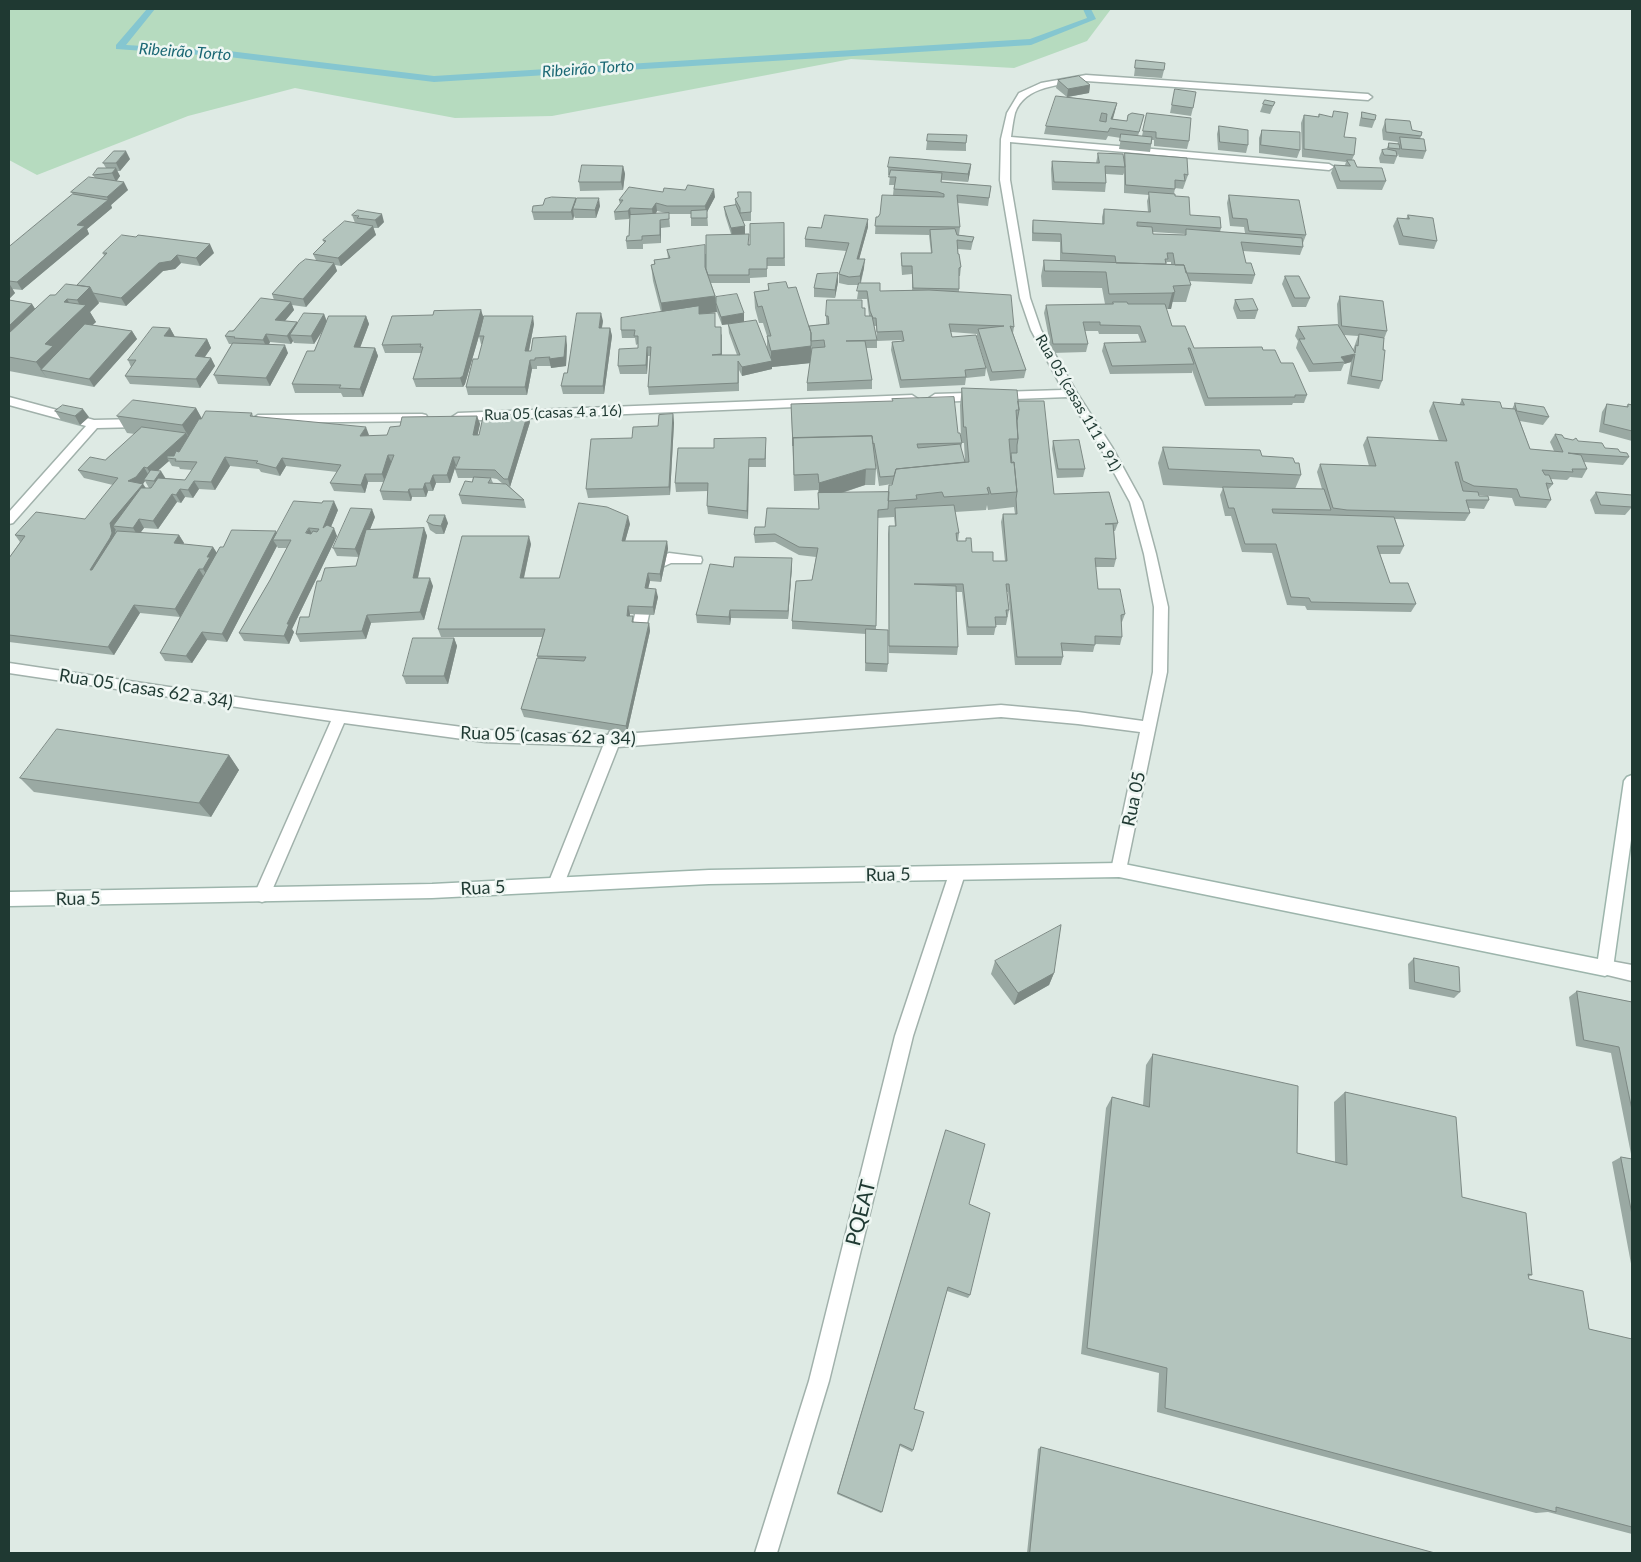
<!DOCTYPE html>
<meta charset="utf-8">
<style>
body{margin:0}
#map{position:relative;width:1641px;height:1562px;overflow:hidden;background:#deeae4;font-family:Lato,sans-serif}
canvas{display:block}
.frame{position:absolute;inset:0;border:10px solid #1f3932;pointer-events:none}
</style>
<div id="map">
<canvas width="1641" height="1562"></canvas>
<div class="frame"></div>
</div>
<script>
const g = document.querySelector('canvas').getContext('2d');
g.lineJoin = 'round';
function fillPath(path, color) { g.fillStyle = color; g.fill(path, 'evenodd'); }
function trace(path, color, width, dash) { g.strokeStyle = color; g.lineWidth = width; g.lineCap = dash ? 'butt' : 'round'; g.setLineDash(dash || []); g.stroke(path); }
function write(font, color, halo, rows, align = 'center') {
  g.font = font + ' Lato,sans-serif'; g.lineWidth = 5; g.setLineDash([]); g.textBaseline = 'middle'; g.strokeStyle = halo; g.fillStyle = color; for (const [text, x, y, turn = 0] of rows) {
    g.save(); g.translate(x, y); g.rotate((+turn || 0) * Math.PI / 180); g.textAlign = isNaN(turn) ? turn : align; if (halo) g.strokeText(text, 0, 0); g.fillText(text, 0, 0); g.restore();
  }
}
fillPath(new Path2D(`
 M9,9H1111L1087,41L1014,68L851,59L552,116L455,118L295,88L188,116L37,175L9,160Z`), '#b6dbbf');
fillPath(new Path2D(`
 M147,9H155L126,45L229,51L434,76L1030,39L1087,18L1083,9H1091L1096,19L1031,45L434,82L229,57L116,49V45Z`), '#85c6d0');
const lane = new Path2D(`
 M957,867L963,869L965,874L913,1036L829,1381L777,1553H755L809,1381L895,1036L949,874L951,869Z
 M1605,960L1632,965V981L1599,973L1597,968L1599,963Z`);
const street = new Path2D(`
 M1086,75L1368,94L1372,97L1368,100L1086,81C1061,85 1025,85 1015,113C1013,121 1012,129 1011,137L1329,164L1334,167L1329,170L1010,142V180L1030,298L1041,330L1077,393L1112,447L1142,502L1156,554L1168,607L1167,672L1125,875L1119,877L1113,875L1111,870L1140,732L1078,724L1001,717L618,747L564,884L562,889L556,891L550,889L548,884L603,746L485,742L344,723L270,895L268,900L262,902L256,900L254,895L331,721L9,673V663L256,700L485,730L608,735L611,729L616,727L621,729L623,734L1001,705L1078,712L1143,721L1153,672L1154,607L1144,554L1130,502L1100,447L1068,397L935,402L929,398L935,394L1063,390L1031,330L1020,298L1000,180L1001,139L1007,113L1019,93L1041,83Z
 M912,395L918,399L916,402L458,421L452,417L458,413Z
 M9,397L94,420L140,419L146,423L140,427L97,428L13,523L9,524V512L86,426L9,405Z
 M422,414L426,415L428,418L426,421L258,423L252,419L258,415Z
 M669,553L701,557L702,560L701,563H671L658,569L656,574H646L644,571L647,563Z
 M646,591L651,593L653,596L643,642L641,646L636,647L631,646L629,642L639,596L641,593Z`);
const secondary = new Path2D(`
 M1632,775V833L1613,968L1611,973L1605,976L1119,877L709,884L432,898L9,906V892L432,884L709,870L1119,863L1598,959L1624,781L1627,777Z`);
trace(lane, '#a1b1ab', 3);
trace(street, '#a1b1ab', 3);
trace(secondary, '#9db5ac', 3);
fillPath(lane, '#fff');
fillPath(street, '#fff');
fillPath(secondary, '#fff');
fillPath(new Path2D(`
 M1136,60L1164,70L1162,78L1134,76Z
 M1058,80L1090,85L1089,93L1068,97L1117,103L1113,119L1126,121L1144,115L1138,136H1142L1147,113L1189,141L1187,149L1154,146V140H1152L1150,152L1119,149L1121,138L1108,136L1106,140L1044,134L1046,126L1067,97L1056,88Z
 M1175,89L1193,108L1191,116L1170,113Z
 M1275,102L1270,114L1260,112L1263,104Z
 M1362,112L1375,120L1372,128L1359,126L1360,120Z
 M1319,114L1344,137L1354,155L1352,160L1357,167L1386,181L1382,190L1337,189L1331,173L1334,165H1345L1346,162L1302,157L1301,123L1304,115L1318,117Z
 M1386,119L1412,130L1422,132L1420,139L1426,151L1423,159L1399,157L1398,154L1394,164L1380,163L1379,158L1382,150H1386L1389,143L1397,144L1398,142L1383,140L1382,130Z
 M1219,126L1248,145L1246,153L1218,150L1217,134Z
 M1262,130L1300,150L1297,158L1259,153V138Z
 M928,134L966,143V151L926,150Z
 M1098,153L1124,160L1125,153L1188,175L1183,189L1175,188L1174,194L1190,215L1221,228L1220,232L1245,233L1244,227L1230,226L1227,203L1229,195L1306,235L1303,243V247L1300,255L1243,251L1246,263L1255,275L1252,284L1189,281L1191,285L1186,302H1172L1171,309H1166L1172,326L1194,348L1263,350L1281,363L1307,395L1304,403H1293L1292,405L1205,406L1192,370V373L1110,374L1102,351L1104,343L1141,342L1138,334H1099L1098,331H1085L1088,344L1086,352L1052,353L1044,313L1046,305L1105,304L1102,288L1042,287L1041,276L1044,260L1060,261V242L1032,241V228L1033,220L1102,224V217L1104,209L1148,212L1147,201L1149,195L1124,193V173L1123,175L1106,174V183L1105,192L1052,190L1051,169L1052,161L1096,163ZM1153,232L1185,234L1184,235L1153,234ZM1167,262H1171V264H1166Z
 M130,159L120,171H117L120,176L116,181L128,190L111,205L112,208L87,229L89,234L22,290L12,289L15,293L9,299V247L73,194L71,192L95,178L93,175L106,168L103,163Z
 M971,164L970,172L968,182L942,180L941,182L991,186L988,206L958,203L960,227L959,235L974,237L971,250L958,249V254L961,267L960,276H959V292L1014,327L1013,333L1026,370L1024,378L990,381L977,337V334L951,332L952,337L986,368L985,376L966,378L965,385L900,388L891,350L892,342L902,341L901,340L877,341V348H866L872,380V389L807,391V383L810,363L772,367V369L742,376L739,370V391L649,395L648,387L650,356H648L647,374H620L618,366L638,348V344L636,345L635,338H622L621,330L661,312L653,281L651,265L654,264V260L668,258L667,250L706,254L731,234L725,215L724,207L735,205V199L751,200V221H743L745,226V234L749,245L784,223L785,266H767V277L750,278V283H711L716,297L744,313V322L722,325L717,312L705,314L722,335V355H737L729,333L728,324L767,349V336L763,323H759L755,308L754,292L768,290V284L788,288L809,326L826,324V316L862,308L865,316H869L867,299H857L859,285H848L839,283V274L846,251L805,247V239L821,228L868,227L859,259L864,268L861,283L880,291L912,290V274L902,275L901,261V253H931L929,235L875,234L876,217H878L893,195L894,185H889L890,175H888V167ZM874,326H876L877,338Z
 M623,166L625,174L623,190L580,191L579,182Z
 M663,192L715,197L707,212L708,226H691V214H669L670,227L661,228V243L643,244V249H627L626,241L629,236L630,217L629,219L615,220L614,212L620,204L619,200ZM657,211L666,213L656,214Z
 M576,198V200L600,206L596,218H575L574,216L573,220H534L532,212L543,205Z
 M352,215L384,222L378,228H373L376,235L341,266L335,265L337,271L306,307L292,305L294,310L285,321L297,322L298,323L324,314L327,321L366,316L369,324L360,347L375,348L378,356L363,397H343L341,393H295L292,384L314,351L324,329L314,344L294,343L293,341L291,344L270,342L269,344L288,353L270,386L218,384L214,375L232,344H229L225,336L274,300L272,294L316,260L313,254L324,243L323,240L355,223Z
 M1408,215L1437,241L1434,249L1399,245L1393,226L1397,218L1406,219Z
 M103,253H214L200,266L181,263L175,269L163,271L126,306L98,302L99,303L90,312L96,322L92,325L132,331L137,339L94,387L9,371V300L32,304L35,309L55,295L77,285L104,256Z
 M838,273V282L835,298L814,297V288Z
 M1285,276L1310,298L1306,307H1292L1282,284Z
 M1340,296L1387,331L1384,339L1382,381L1379,389L1347,384L1351,362L1344,364L1341,371L1309,372L1296,348L1298,341L1295,336L1298,327L1338,325L1337,304ZM1344,335L1358,336L1353,350Z
 M1235,300L1258,310L1255,319H1237L1233,308Z
 M481,310L483,318L534,324L529,351L567,345L566,366L551,368V366H537V369H532L527,395H468L466,387L478,359L482,344H481L479,336L480,332L465,384L463,387H416L413,379L421,353H385L382,345L433,315Z
 M603,321L602,328H610L612,336L604,394H563L561,386L567,373Z
 M170,328L175,337L207,339L211,348L205,357L211,358L215,366L200,388L130,384L125,376L131,367L128,360Z
 M962,388L1018,401L1054,494L1118,523L1115,531H1114L1116,559L1114,567H1095L1098,589L1125,614L1122,622H1121L1122,637L1120,645L1095,644L1093,652L1063,651V657L1061,665H1015L1008,592H1007L1009,610L1006,625H996L994,635H967L962,592H956L958,647L957,655L889,653L888,534L889,526H895L894,517L877,518L876,629L888,664L887,672L865,671L866,634L792,629V621L812,580L816,557L799,555L775,542L755,543L754,535L765,527L819,509L818,490L794,491L791,404L958,433L961,439L960,405ZM962,443H964L965,462L961,449ZM874,452L879,486L892,484L889,492L842,493L865,485H875L876,469ZM987,505L988,510L1014,507L1015,514H1003L1001,522L1005,561H993L972,552L966,538V541H958L959,533L955,512L986,510Z
 M1462,399L1502,408L1512,409L1515,403L1549,417L1543,425L1520,421L1530,449L1554,451L1550,442L1555,434L1564,438L1620,452L1629,457L1623,465L1584,462L1587,469L1582,478L1570,477L1567,480L1551,479L1553,484L1548,490L1551,500L1546,508L1515,506L1512,498L1479,495V496L1489,500L1484,509L1469,508L1470,513L1465,521L1395,519L1404,546L1400,554H1380L1390,583L1416,604L1411,612L1307,610L1305,606L1287,605L1272,553L1242,552L1231,516H1225L1220,495L1223,488L1163,485L1158,463L1163,447L1262,456L1295,463L1301,475L1295,489H1322L1317,472L1320,464L1369,466L1363,445L1367,437L1439,441L1429,411L1433,402L1459,405Z
 M1607,404L1626,407L1628,404L1632,405V441L1599,432L1602,412Z
 M196,408L201,418L252,413L253,416L369,436L387,435L400,426L477,416L480,424L477,435L530,422L510,487L524,500L526,508L462,504L459,495L472,482L473,478H458L455,469L457,465H456L450,483H436L433,491H428L426,497H412L411,501L383,500L380,491L384,482H368L365,493L334,491L330,483L337,472L286,466L280,476L261,472L259,469L230,466L215,490L199,489L193,498L185,497L181,503L177,502L158,529L144,528L140,533L179,535L184,543L183,544L213,547L217,553L223,547L277,533L338,510L331,527L337,536L292,629L294,632L289,644L244,641L239,633L270,580L287,548H278L277,546L227,642L207,640L192,663L165,661L160,653L180,617L140,613L114,655L9,642V558L20,542L15,535L85,519L113,485L84,478L78,470L105,460L135,434L127,433L117,416ZM169,461L172,466L179,467L180,469L192,470L185,480L165,478L158,470ZM491,478L497,479L503,484L493,483ZM145,481L149,488H146L143,484Z
 M55,411L89,417L80,425L61,420Z
 M673,414L674,423L670,495L588,498L586,489L632,438L658,426Z
 M1053,441L1085,469L1083,477L1057,478L1052,449Z
 M766,447V467H749L748,519L708,514L707,506L708,491L676,492L675,483Z
 M1596,492L1632,507L1625,515L1595,514L1590,500Z
 M375,517L370,529L424,528L427,536L418,578L433,586L424,620L371,623L366,639L300,642L296,634L309,617L321,581L356,566L359,557L337,556L333,548Z
 M427,522L448,523L444,534H436L430,530Z
 M630,524L625,541H667L668,549L661,582L650,581L648,589L658,597L654,615L630,614V616L634,622L649,623L650,631L627,733L524,717L521,709L538,658L537,656L542,637H441L438,629L531,544L524,578H559Z
 M792,566L788,619L731,618L730,625L697,623L696,615L733,567Z
 M454,638L457,646L448,684H406L403,676Z
 M229,755L239,770L211,817L34,792L20,778Z
 M1414,958L1460,992L1454,998L1409,989L1408,964Z
 M995,961L1054,973L1049,985L1014,1005L991,974Z
 M1577,991L1632,1002V1269L1612,1162L1621,1157L1632,1159L1611,1053L1576,1046L1569,997Z
 M1153,1054L1297,1153L1335,1162L1334,1102L1345,1092L1462,1197L1532,1275L1528,1277L1529,1279L1589,1329L1632,1339V1534L1548,1512L1536,1513L1157,1412L1159,1373L1081,1354L1106,1108L1112,1097L1143,1105L1146,1065Z
 M946,1130L969,1204L970,1295L968,1298L947,1291L914,1409L913,1450L912,1452L900,1446L881,1513L837,1494Z
 M1041,1447L1435,1553H1027L1038,1449Z`), '#9aa9a3');
fillPath(new Path2D(`
 M1090,85L1089,93L1067,97L1068,89Z
 M1117,103L1115,111L1110,127L1111,119Z
 M126,151L130,159L120,171L116,163Z
 M971,164L970,172L968,182V174Z
 M623,166L625,174L623,190L621,182Z
 M116,168L120,176L116,182L112,173Z
 M124,182L128,190L111,205L112,208L87,229L89,234L22,290L17,282L77,225L108,200L107,197Z
 M714,189L715,197L707,212L708,226L707,212L706,214L705,206Z
 M576,198L577,206L573,209L574,216L573,220L571,212Z
 M599,198L600,206L596,218L595,210Z
 M656,203L657,211L653,217L652,209Z
 M630,208L631,216L629,219L628,211Z
 M382,214L384,222L378,228L375,220Z
 M868,219V227L857,267V259Z
 M660,220L661,228V243L660,235Z
 M373,226L376,235L341,266L338,258Z
 M745,226V234L732,236L731,228Z
 M210,244L214,253L200,266L196,258Z
 M177,255L181,263L175,269L163,271L126,306L121,298L159,263Z
 M865,259L864,268L860,284V276Z
 M334,263L337,271L306,307L303,299Z
 M838,273V282L835,298V290Z
 M9,283L15,293L9,299Z
 M90,287L99,303L90,312L96,322L59,356L41,370L47,378L36,362L64,302L67,299L76,314L82,309L77,300Z
 M1175,292L1171,309H1168L1172,293Z
 M715,296L717,312L663,319L661,303Z
 M291,302L294,310L279,328L275,320Z
 M32,304L37,312L9,340V326Z
 M481,310L484,319L465,384L463,387L460,378Z
 M601,313L603,321L600,336L599,328Z
 M744,313V322L722,325L721,317Z
 M324,314L327,323L314,344L311,336Z
 M366,316L369,324L357,356L354,347Z
 M533,316L534,324L527,360L525,351Z
 M297,322L301,330L290,335L293,341L291,344L287,336Z
 M721,327L722,362L712,363Z
 M170,328L175,337L164,336Z
 M610,328L612,336L604,394L603,386Z
 M132,331L137,339L94,387L89,379Z
 M811,333V363L772,367V369L742,376V367L771,361V351Z
 M266,334L270,342L267,348L263,340Z
 M566,336L567,345L566,366L551,368L549,359Z
 M207,339L211,348L199,365L195,356Z
 M285,345L288,353L270,386L266,378Z
 M647,347L648,356L647,374L646,365Z
 M375,348L378,356L363,397L360,389Z
 M1355,354L1351,362L1344,364L1345,362L1341,357Z
 M211,358L215,366L200,388L196,379Z
 M530,360L532,369L527,395L525,387Z
 M196,408L205,424L191,441L182,425Z
 M83,409L89,417L80,425L75,416Z
 M528,413L530,422L510,487L508,479Z
 M673,414L674,423L670,495L669,487Z
 M477,416L480,424L476,443L473,435Z
 M366,427L369,435L363,444L360,436Z
 M186,433L191,441L171,458H167L169,461L152,476L147,468Z
 M388,455L392,463L385,482L382,474Z
 M225,457L230,466L215,490L211,482Z
 M453,457L456,465L450,483L447,475Z
 M282,458L286,466L280,476L276,468Z
 M749,459V467L748,519L747,511Z
 M144,467L149,476L144,480L145,481L143,484L148,492L113,526L116,530L115,531L117,541L96,578L90,570L128,481Z
 M866,469L865,485L819,500V483Z
 M161,471L166,479L159,489L154,481Z
 M365,474L368,482L365,493L361,485Z
 M433,475L436,483L433,491L430,483Z
 M194,481L199,489L193,498L188,490Z
 M425,483L428,491L426,497L423,489Z
 M180,489L185,497L181,503L176,495Z
 M409,489L412,497L411,501L408,492Z
 M172,494L177,502L158,529L153,521Z
 M334,501L338,510L327,536L323,528Z
 M372,509L375,517L359,557L355,549Z
 M445,515L448,523L444,534L441,526Z
 M628,516L630,524L623,549L622,541Z
 M139,519L144,528L138,536L133,528Z
 M309,528L313,536L306,533Z
 M334,528L337,536L292,629L294,632L289,644L284,636L287,624Z
 M424,528L427,536L416,586L413,578Z
 M276,531L280,539L273,540L277,546L227,642L222,634Z
 M179,535L184,543L179,552L174,543Z
 M529,536L531,544L522,586L520,578Z
 M667,541L668,549L661,582L660,574Z
 M213,547L218,555L208,577L203,569L207,557Z
 M792,558V566L788,619V611Z
 M199,569L204,577L180,617L175,609Z
 M648,573L650,581L646,597L645,588Z
 M430,578L433,586L424,620L420,612Z
 M656,589L658,597L654,615L653,607Z
 M134,605L140,613L114,655L108,647Z
 M628,606L630,614L629,624L627,616Z
 M730,610L731,618L730,625L729,617Z
 M367,615L371,623L366,639L362,631Z
 M649,623L650,631L627,733L626,726Z
 M202,632L207,640L192,663L186,656Z
 M454,638L457,646L448,684L444,676Z
 M229,755L239,770L211,817L199,803Z
 M1054,973L1049,985L1014,1005L1018,993Z`), '#7d8984');
const building = new Path2D(`
 M1136,60L1165,63L1164,70L1135,68Z
 M1079,76L1090,85L1068,89L1058,80Z
 M1175,89L1196,92L1193,108L1172,105Z
 M1056,96L1117,103L1111,119L1127,121L1128,115L1132,113L1144,115L1139,132L1110,128L1108,132L1046,126ZM1102,113L1107,114L1106,122L1100,121Z
 M1265,100L1275,102L1273,106L1263,104Z
 M1334,111L1348,113L1344,137L1356,138L1354,155L1304,149V115L1319,117V114L1332,117Z
 M1362,112L1376,115L1375,120L1362,118Z
 M1147,113L1191,118L1189,141L1156,138V132L1143,131Z
 M1386,119L1410,121L1412,130L1422,132L1421,136L1386,132L1385,122Z
 M1219,126L1248,130V145L1220,142Z
 M1262,130L1300,132V150L1261,145Z
 M928,134L967,135L966,143L927,141Z
 M1121,134L1152,137L1151,144L1120,141Z
 M1400,137L1424,139L1426,151L1402,149Z
 M1389,143L1399,144L1400,149L1389,148Z
 M1387,149L1396,151L1397,156L1384,155L1382,150Z
 M114,151H126L116,163H103Z
 M1098,153L1123,154L1125,167L1105,166L1106,183L1054,182L1052,161L1099,163Z
 M1125,153L1187,158L1188,175L1184,174L1185,181L1175,180V189L1126,185Z
 M890,157L920,159L971,164L968,174L888,167Z
 M1347,160H1354L1357,167L1382,168L1386,181H1340L1334,165L1350,166Z
 M582,165L623,166L621,182H579Z
 M98,168H116L112,173L93,175Z
 M891,170L942,173L941,182L991,186L989,198L957,195L960,227L875,226L876,217H878L880,214L882,195L944,197V194L938,192L894,189L896,177H889Z
 M89,177L124,182L107,197L71,192Z
 M688,185L714,189L705,206H667L656,203L652,209L630,208L628,211L614,212L623,200H619L629,187L663,192L664,188L685,190Z
 M738,192H751V212L740,213V208L735,199L738,197Z
 M1149,192L1175,194V196L1189,197L1190,215L1220,217L1221,228L1137,222V226L1152,227L1153,234L1186,235V229L1302,238L1303,247L1241,242L1246,263H1251L1255,275L1186,273L1184,265H1175L1173,253H1167L1168,259H1165L1166,264L1116,263L1115,256L1062,253L1061,234L1033,233V220L1104,224V209L1150,212Z
 M73,194L108,200L77,225L85,226L17,282L9,281V247Z
 M1229,195L1299,200L1306,235L1249,231L1247,219L1233,218Z
 M552,197L576,198L571,212H532L533,206L543,205L545,199Z
 M577,198H599L595,210L573,209Z
 M736,205L745,226L731,228L724,207Z
 M358,210L382,214L375,220L357,218L359,216L352,215Z
 M707,210V218H691V211Z
 M669,213V219L660,220V235L642,236V240L626,241L627,236H629L630,215Z
 M825,215L868,219L857,259H865L860,276L849,277L839,274L849,243L805,239L808,227L821,228Z
 M1408,215L1433,218L1437,241L1403,236L1397,218L1409,219Z
 M345,221L373,226L338,258L313,254L326,241L323,240Z
 M784,223V258H767V269H749V275H708L706,269V235L749,234L748,245H750V224Z
 M955,229L957,235L974,237L972,242L957,240L958,254H959L961,267L959,268V289L913,288L912,266H902L901,253H932L930,230Z
 M122,235L136,237L138,235L210,244L196,258L177,255L171,261L159,263L121,298L93,293L90,287L77,285L107,253H103Z
 M705,245V267L715,296L661,303L651,265L655,264L654,260L670,258L667,250Z
 M306,259L334,263L303,299L272,294L299,264Z
 M1044,260L1184,265L1191,285L1173,286L1175,292L1172,293L1109,294L1106,272L1045,271Z
 M838,273L835,290L814,288L817,274Z
 M1285,276H1299L1310,298H1295Z
 M786,282L788,288L796,287L811,333V346L771,351L767,336H771L762,306L758,307L754,292L769,290L768,284Z
 M859,283H880V291L929,290L1011,295L1014,327L1010,326L1026,370L992,372L978,329L1004,326L949,324L952,337L976,335L986,368L965,370L966,377L901,380L892,342L904,341L902,331L877,332L876,318H873L870,311L867,291H857Z
 M66,284L90,287L77,300L67,299L64,302L86,305L45,344L53,346L36,362L9,357V333L50,295H55Z
 M737,294L744,313L721,317L716,303V297Z
 M1340,296L1383,301L1387,331L1342,326Z
 M261,298L291,302L275,320L297,322L287,336L266,334L263,340L234,338L235,337L225,336L229,331H233Z
 M1253,299L1258,310L1240,311L1235,300Z
 M9,300L32,304L9,326Z
 M827,300H862V308H865V316H872L877,340L846,341H865L872,380L807,383L812,348L825,347L824,340L811,341V333L809,326L829,324L828,316H826Z
 M1113,302H1127L1128,304H1165L1172,326H1185L1194,348L1262,347L1263,350H1275L1281,363H1293L1307,395H1295V397L1208,398L1190,348H1188L1194,364L1112,366L1104,343L1146,342L1140,326L1100,325V322H1083L1088,344H1053L1046,305L1113,304Z
 M699,306V314L715,313V327H721V354L712,355H740L728,324L756,320L772,361L742,367L738,361V383L648,387L651,347H647L646,365L618,366L619,349L638,348V336H634L635,330H621V318Z
 M481,310L463,376L460,378L413,379L423,347H420L421,344L382,345L392,316L433,315L434,311Z
 M304,313L324,314L311,336L290,335Z
 M577,313H601L599,328H610L603,386H561L564,373H567Z
 M329,316H366L354,347L375,348L360,389L339,388L341,385L292,384L307,351H314Z
 M484,316H533L525,351H531L533,338L566,336L564,357L549,359L550,357L535,358V360H530L525,387H466L473,359H478L484,336H479Z
 M85,324L132,331L89,379L41,370Z
 M1338,325L1355,353L1356,345L1358,346L1359,334L1384,338L1383,350H1385L1382,381L1351,376L1355,354L1341,357L1345,362L1313,364L1299,339H1305L1298,327Z
 M153,327L170,328L164,336L207,339L195,356L211,358L196,379L125,376L136,360H128Z
 M233,343L285,345L266,378L214,375Z
 M962,388L1017,390L1019,410H1016L1018,439H1009L1011,463L1014,462L1017,492L991,494L989,487L987,488L989,494L944,497L942,492L916,495L917,499L888,501L889,485H892L896,469L969,462L966,427H964Z
 M954,397L958,433H960L962,443L917,444L918,448L960,444L965,462L896,469L894,476L880,477L874,443L873,444L872,436L793,438V446L791,404L893,401L892,399Z
 M1462,399L1500,402L1502,408L1515,409L1530,449L1563,452L1555,434L1562,435L1564,438L1573,440L1576,438L1578,441L1602,443L1605,448L1618,449L1620,452L1627,453L1629,457L1568,453L1581,455L1587,469H1572L1573,472L1542,470L1545,475H1549L1553,484L1546,483L1551,500L1520,497L1517,489L1474,486L1463,481L1458,462H1455L1463,491L1478,492L1479,496H1488L1489,500H1466L1470,513L1347,510L1333,508L1320,464L1376,466L1367,437L1447,441L1433,402L1464,405Z
 M133,400L196,408L182,425L117,416Z
 M1018,401H1044L1054,494L1109,492L1118,523L1105,524H1113L1116,559L1095,558L1098,589H1120L1125,614L1121,615L1122,637L1095,636V645L1061,643L1063,657H1017L1009,584H1006L1009,610H1006L1007,617H995L996,627H968L963,584H914L956,586L958,647L889,646V526H896L895,508L954,505L959,533H956L957,541H966V538H971L972,552H993V561H1007L1003,514H1017L1016,499L1017,492L1014,462L1012,463L1011,453H1017V445L1018,439L1017,421L1019,410Z
 M1515,403L1544,407L1549,417L1517,411Z
 M1607,404L1628,407V404L1632,405V431L1604,424Z
 M63,405L83,409L75,416L55,411Z
 M206,411L252,413L250,416L366,427L360,436L387,435L390,427L400,426L402,417L477,416L473,435H479L483,417L528,413L508,479H504L495,470L455,469L460,457H453L447,475H433L430,483H425L423,489H409L408,492L380,491L394,455H388L382,474H365L361,485L330,483L341,465L282,458L276,468L256,463L258,461L225,457L211,482L194,481L188,490L180,489L176,495L172,494L153,521L139,519L133,528L113,526L141,488H151L158,478L185,480L197,462L175,461L176,459L167,458V456H174L176,451L179,452L199,419H201Z
 M673,414L669,487L586,489L591,439L632,438L633,427L658,426L659,415Z
 M142,427L186,433L147,468L144,467L136,477L128,481L143,484L110,523L112,533L110,538L90,570H92L117,531L179,535L174,543L213,547L207,557H210L203,569H199L175,609L134,605L108,647L9,635V558L25,536L15,535L36,512L85,519L118,478L78,470L90,457L105,460Z
 M872,436L876,469H866L819,483L818,474L794,475L793,438Z
 M766,438L765,459H749L747,511L707,506L708,483H675L678,448H714V439Z
 M1079,440L1085,469H1058L1053,441Z
 M1163,447L1260,450L1262,456L1293,458L1295,463H1299L1301,475L1169,469Z
 M151,470L161,471L154,481L144,480Z
 M474,477L491,478L488,483L506,484L524,500L459,495L465,481L472,482Z
 M1223,487L1324,489L1331,510L1272,509L1273,513L1394,517L1404,546H1377L1390,583H1408L1416,604L1311,602L1309,598L1291,597L1276,544H1245L1234,508H1229Z
 M889,492L888,509L878,510L876,626L792,621L796,581L812,580L818,548L799,547L775,534L754,535L755,527H765L767,508L819,509L818,493Z
 M1596,492L1632,495V507L1601,505Z
 M294,501L322,503L323,501H334L323,528L327,525L334,528L287,624H289L284,636L239,633L270,580L291,540H273ZM309,528L319,529L317,532L313,531L311,534L306,533Z
 M579,503L607,507L628,516L622,541H667L660,574L648,573L645,588L656,589L653,607L628,606L627,616H633L632,622L649,623L626,726L521,709L537,658L584,661L586,657L537,656L545,629H438L462,536H529L520,578H559Z
 M351,508L372,509L355,549L333,548Z
 M430,515H445L441,526L433,525L427,522Z
 M424,528L413,578H430L420,612L367,615L362,631L296,634L300,617H309L317,581H321L325,568L356,566L366,530Z
 M232,530L276,531L222,634L202,632L186,656L160,653L220,547H223Z
 M735,557L792,558L788,611L730,610L729,617L696,615L710,564L733,567Z
 M866,629L888,630V664L866,663Z
 M413,638H454L444,676H403Z
 M57,729L229,755L199,803L20,778Z
 M1061,925L1054,973L1018,993L995,961Z
 M1414,958L1459,967L1460,992L1415,982Z
 M1577,991L1632,1002V1110L1619,1047L1584,1040Z
 M1153,1054L1298,1086L1297,1153L1347,1165L1345,1092L1456,1117L1462,1197L1526,1213L1532,1275L1528,1274L1529,1279L1583,1291L1589,1329L1632,1339V1527L1556,1507V1512L1165,1408L1167,1368L1087,1348L1112,1097L1149,1107Z
 M946,1130L985,1144L969,1204L990,1213L970,1295L948,1287L914,1409L924,1412L913,1450L900,1444L882,1512L838,1493Z
 M1621,1157L1632,1159V1214Z
 M1041,1447L1435,1553H1030Z`);
fillPath(building, '#b3c4bd');
trace(building, '#7d8984', 1);
write('15px', '#1f3932', '#eef6f2', [
 ["Rua 05 (casas 111 a 91)",1078,403,60],
 ["Rua 05 (casas 4 a 16)",553,413,-2]
]);
write('italic 16px', '#1a6774', '#eef6f2', [
 ["Ribeirão Torto",185,52,4],
 ["Ribeirão Torto",588,69,-4]
]);
write('18px', '#1f3932', '#eef6f2', [
 ["Rua 05 (casas 62 a 34)",146,689,9],
 ["Rua 05 (casas 62 a 34)",548,736,2],
 ["Rua 05",1134,799,-78],
 ["Rua 5",888,875,-1],
 ["Rua 5",483,888,-3],
 ["Rua 5",78,899,-1]
]);
write('21px', '#1f3932', '#eef6f2', [
 ["PQEAT",861,1213,-76]
]);
</script>
